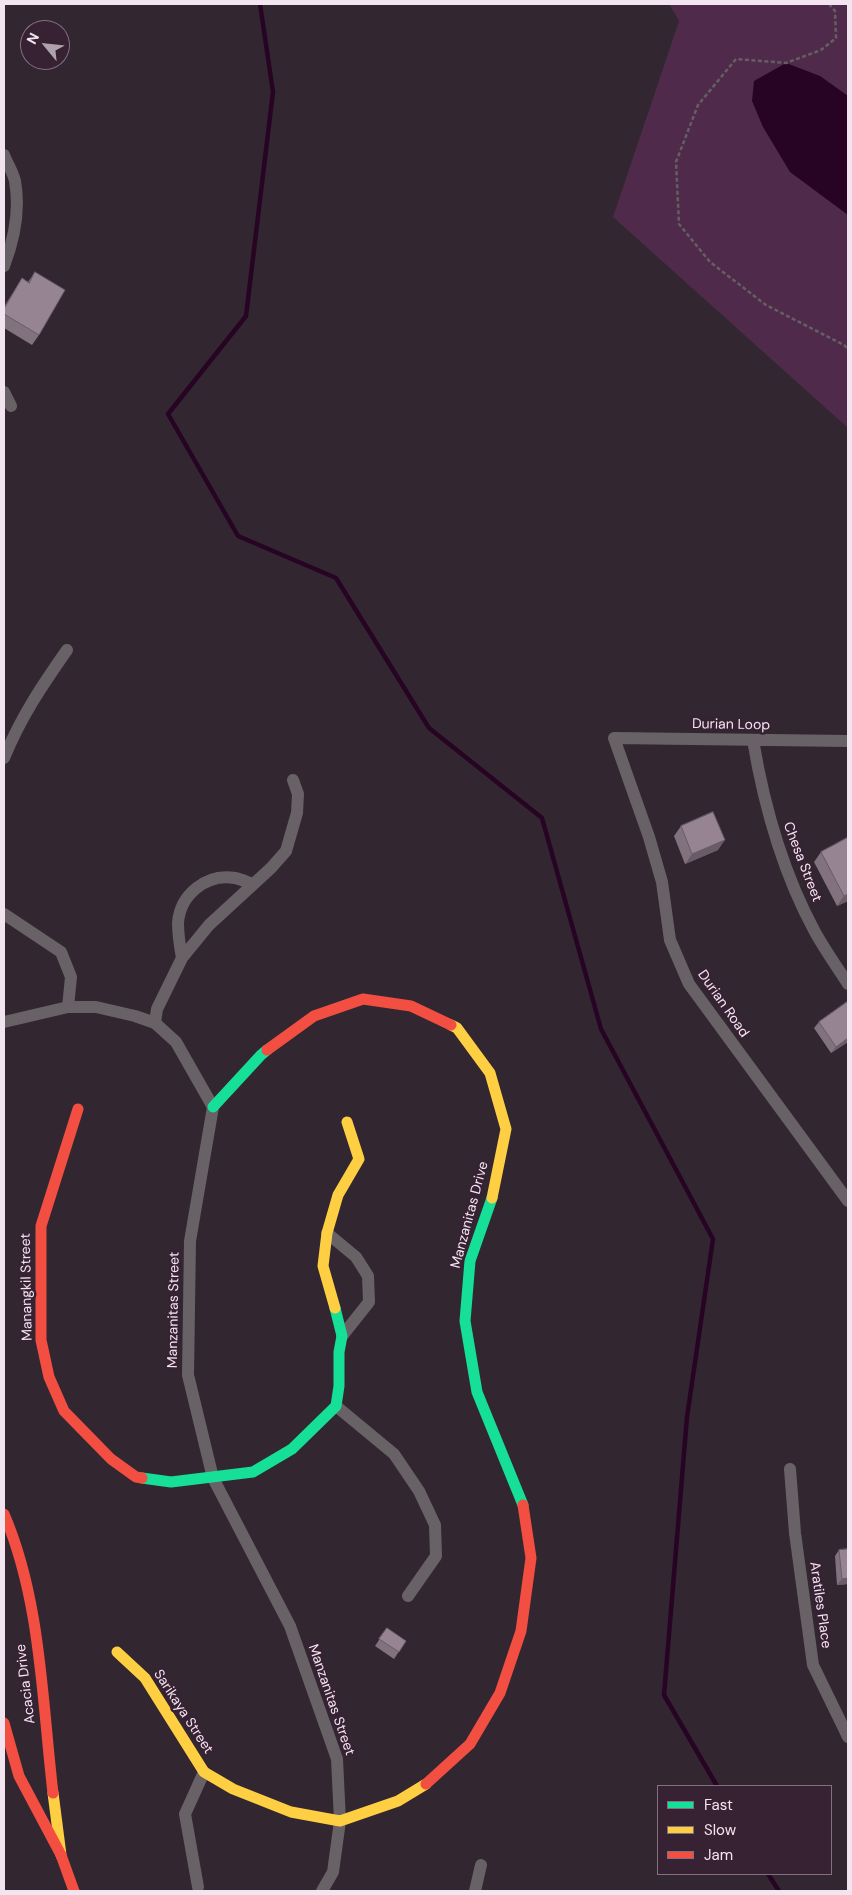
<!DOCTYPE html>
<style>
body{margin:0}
#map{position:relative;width:852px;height:1895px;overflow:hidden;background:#322730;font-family:"DM Sans",sans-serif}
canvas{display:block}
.frame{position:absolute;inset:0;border:5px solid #f3e5f0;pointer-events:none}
.legend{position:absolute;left:657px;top:1785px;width:175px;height:90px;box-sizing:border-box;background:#372234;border:1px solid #82707f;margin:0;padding:6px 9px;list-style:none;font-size:15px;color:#f3e5f0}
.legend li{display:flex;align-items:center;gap:10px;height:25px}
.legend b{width:25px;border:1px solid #82707f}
.north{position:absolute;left:20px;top:20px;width:50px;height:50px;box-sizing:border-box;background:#372234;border:1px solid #82707f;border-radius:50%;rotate:298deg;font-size:14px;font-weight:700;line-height:20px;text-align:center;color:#f3e5f0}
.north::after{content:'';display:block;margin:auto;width:18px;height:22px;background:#afa2ad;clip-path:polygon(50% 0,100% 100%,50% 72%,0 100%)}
</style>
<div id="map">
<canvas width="852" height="1895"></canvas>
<div class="frame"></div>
<ul class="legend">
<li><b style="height:6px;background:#16e098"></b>Fast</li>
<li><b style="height:6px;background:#ffcf43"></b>Slow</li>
<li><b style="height:6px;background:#f24e42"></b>Jam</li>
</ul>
<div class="north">N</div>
</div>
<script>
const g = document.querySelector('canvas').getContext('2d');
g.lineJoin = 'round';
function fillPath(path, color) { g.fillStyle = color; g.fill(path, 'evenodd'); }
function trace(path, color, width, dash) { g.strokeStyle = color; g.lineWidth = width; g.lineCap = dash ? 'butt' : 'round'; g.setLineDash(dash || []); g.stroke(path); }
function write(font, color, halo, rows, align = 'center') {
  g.font = font + ' "DM Sans",sans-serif'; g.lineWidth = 5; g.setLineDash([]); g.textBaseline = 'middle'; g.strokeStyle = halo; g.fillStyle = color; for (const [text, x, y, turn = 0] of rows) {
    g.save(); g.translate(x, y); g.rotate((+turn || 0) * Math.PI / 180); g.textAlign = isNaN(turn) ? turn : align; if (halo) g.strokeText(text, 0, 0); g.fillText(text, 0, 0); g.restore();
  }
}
fillPath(new Path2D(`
 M669,4H848V428L613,217L679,21Z`), '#4f2a4a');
fillPath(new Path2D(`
 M786,63L820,76L848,96V215L790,172L763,127L752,101L754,81Z`), '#270423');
trace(new Path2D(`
 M260,4L273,92L246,316L168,414L238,536L336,578L429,728L542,818L601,1029L713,1239L687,1417L664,1695L717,1786
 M768,1874L779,1891`), '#270423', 4.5);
trace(new Path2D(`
 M829,4L835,11L836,38L821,50L786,63L736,59L698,105L676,162L679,224L710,262L766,305L844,345L848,349`), '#655f64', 2.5, [4, 2.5]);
trace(new Path2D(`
 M4,155C7,163 13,172 15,181C20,209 14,240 4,266
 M4,392L11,406
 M753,740C764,806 783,873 815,932C825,950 837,967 848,984
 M848,741L614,738L649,837L662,882L670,940L689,984L848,1201
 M4,758C21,717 41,687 67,650
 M4,914L61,952L71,977L68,1007
 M182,958C180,947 178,935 178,923C180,895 206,873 235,878C241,879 247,882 253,884
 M4,1022L68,1007H96L135,1016L155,1023L176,1042L213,1107L190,1241L188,1375L213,1478L290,1626L337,1759L340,1821L333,1872L322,1891
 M155,1023L157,1009L182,958L209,925L271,868L286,851L297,813L298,794L293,780
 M327,1233L356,1257L368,1276L369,1302L342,1336
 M336,1406L394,1454L419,1491L435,1525L436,1556L408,1596
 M790,1469L795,1533L813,1665L848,1737
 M198,1887L185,1814L204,1772
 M475,1891L481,1865`), '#686266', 12);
trace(new Path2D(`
 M213,1107L261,1055L267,1050
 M492,1198L470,1261L465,1321L477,1392L523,1505
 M142,1478L171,1482L253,1472L292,1449L336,1406L339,1386V1352L342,1336L335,1308`), '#16e098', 11);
trace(new Path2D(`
 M451,1025L457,1028L490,1073L506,1129L492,1198
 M335,1308L323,1266L327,1233L338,1195L359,1159L347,1122
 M117,1652L145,1678L204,1772L233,1789L291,1812L340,1821L398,1801L426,1784
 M53,1793L61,1855`), '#ffcf43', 11);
trace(new Path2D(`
 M267,1050L314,1016L363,999L411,1006L451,1025
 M78,1109L41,1226V1340L49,1377L64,1411L111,1459L136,1477L142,1478
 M4,1514C41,1600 42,1700 53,1793
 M4,1723L19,1776L61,1855L74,1891
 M426,1784L470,1744L500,1693L521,1631L531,1558L523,1505`), '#f24e42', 11);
fillPath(new Path2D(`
 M35,272L39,335L32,345L4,328V307L22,278L28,282Z
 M681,826L718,850L685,864L674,836Z
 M848,840V901L837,906L814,862L821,852Z
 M848,1004V1042L831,1053L814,1028L819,1022Z
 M839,1550L848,1584L837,1585L835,1556Z
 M387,1628L406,1641L394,1659L375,1646Z`), '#81727e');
fillPath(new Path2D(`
 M725,840L718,850L685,864L692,854Z
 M848,894V901L837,906L844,896Z
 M848,1038V1042L831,1053L836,1047Z
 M848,1578V1584L837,1585L842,1579Z`), '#695c66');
const building = new Path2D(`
 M35,272L65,290L39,335L4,314V309L22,278L29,283Z
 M713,812L725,840L692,854L681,826Z
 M847,838L848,840V894L844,896L821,852Z
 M847,1002L848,1004V1038L836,1047L819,1022Z
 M848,1549V1578L842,1579L839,1550Z
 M387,1628L406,1641L399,1652L379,1639Z`);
fillPath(building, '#968492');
trace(building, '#695c66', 1);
write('14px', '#f3e5f0', '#372234', [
 ["Durian Loop",731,725,1],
 ["Chesa Street",802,862,69],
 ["Durian Road",723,1004,55],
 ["Manzanitas Drive",470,1215,-75],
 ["Manangkil Street",27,1287,-91],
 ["Manzanitas Street",174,1310,-89],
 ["Aratiles Place",820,1605,82],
 ["Acacia Drive",26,1684,-97],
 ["Manzanitas Street",331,1700,71],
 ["Sarikaya Street",183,1712,57]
]);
</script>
